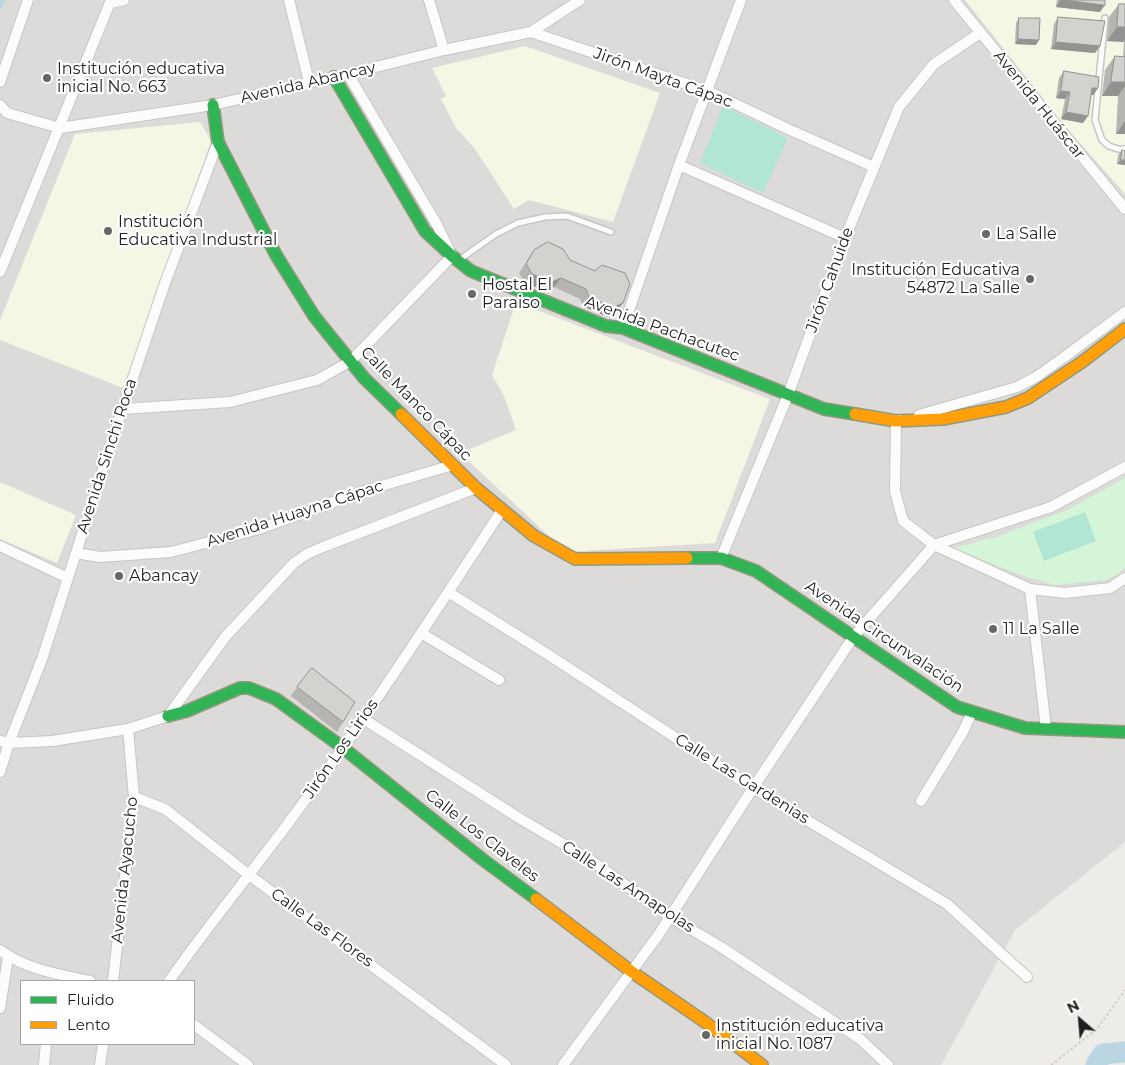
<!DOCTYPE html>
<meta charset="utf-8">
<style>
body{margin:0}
#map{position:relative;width:1125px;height:1065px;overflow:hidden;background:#edece8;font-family:Montserrat,sans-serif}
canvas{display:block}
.legend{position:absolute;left:20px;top:980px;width:175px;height:65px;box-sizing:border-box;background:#fff;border:1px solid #a5a5a5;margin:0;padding:6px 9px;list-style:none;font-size:15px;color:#1f1f1f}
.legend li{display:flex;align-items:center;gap:10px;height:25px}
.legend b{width:25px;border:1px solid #a5a5a5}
.north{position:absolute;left:1055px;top:995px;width:50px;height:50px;-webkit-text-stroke:4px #fff;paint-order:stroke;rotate:333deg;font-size:14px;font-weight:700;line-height:20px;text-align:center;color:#1f1f1f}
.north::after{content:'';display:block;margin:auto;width:18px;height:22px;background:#1f1f1f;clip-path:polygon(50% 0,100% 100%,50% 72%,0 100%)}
</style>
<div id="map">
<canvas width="1125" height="1065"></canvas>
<ul class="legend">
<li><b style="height:6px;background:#30b455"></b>Fluido</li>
<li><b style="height:6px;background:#ff9f0a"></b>Lento</li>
</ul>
<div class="north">N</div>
</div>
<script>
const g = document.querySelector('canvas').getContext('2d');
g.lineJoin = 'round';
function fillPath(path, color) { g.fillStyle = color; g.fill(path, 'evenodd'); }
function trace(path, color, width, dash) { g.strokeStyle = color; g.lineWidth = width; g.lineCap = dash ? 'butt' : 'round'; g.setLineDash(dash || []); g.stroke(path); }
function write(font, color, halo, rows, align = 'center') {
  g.font = font + ' Montserrat,sans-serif'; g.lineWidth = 4.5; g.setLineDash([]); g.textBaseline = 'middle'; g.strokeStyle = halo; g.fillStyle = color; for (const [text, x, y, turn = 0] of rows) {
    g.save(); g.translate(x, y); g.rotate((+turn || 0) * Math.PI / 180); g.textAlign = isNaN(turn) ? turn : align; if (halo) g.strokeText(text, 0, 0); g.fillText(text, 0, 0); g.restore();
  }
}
fillPath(new Path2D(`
 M0,0H1125V842L1015,930L941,1065H0ZM21,981H194V1044H21Z`), '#dcdbd9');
fillPath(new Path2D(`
 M965,0H1125V194L1064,125Z
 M525,46L660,93L613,222L529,200L514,209L475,149L456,128L441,99L446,96L432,68Z
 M200,122L211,141L123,388L0,340V320L75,134Z
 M516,302L770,399L715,543L566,552L460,453L516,430L504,396L492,375Z
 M0,482L76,515L57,563L0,539Z`), '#f5f6e3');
fillPath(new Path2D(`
 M1125,478V567L1118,574L1106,580L1054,585L1015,573L954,548L996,537L1067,510Z`), '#d5f5d8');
fillPath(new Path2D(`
 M723,106L788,138L763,193L700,163Z
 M1085,512L1096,541L1044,561L1033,532Z`), '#b1e6d4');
trace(new Path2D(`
 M0,6L3,0`), '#bad6e2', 4);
trace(new Path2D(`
 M1096,1065L1103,1054L1125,1052`), '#bad6e2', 21);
const lane = new Path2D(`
 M1105,18L1095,120L1102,140L1109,146L1118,149H1125
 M459,260L496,234L518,223L545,217L567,216L611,232`);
const street = new Path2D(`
 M289,0L309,82
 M429,0L444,50
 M954,0L1125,209
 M110,3L124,0
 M531,32L708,91L788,129L874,167
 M0,82L28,0
 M0,105L7,113L60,128L213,105L348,74L444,50L531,32L580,0
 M679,165L845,238
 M0,272L111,0
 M623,328L679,165L741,0
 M122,409L230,402L317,380L351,361L452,256L436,223L348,74
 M919,415L1017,387L1036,377L1063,358L1125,312
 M900,420L896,421L895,491L903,521L934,545L1030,589L1065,593L1110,588L1125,578
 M0,546L68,578
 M76,553L100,557L171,552L259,529L364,491L453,465
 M721,558L788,395L845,238L899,107L934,64L980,33
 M1030,589L1046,729
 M448,592L544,652L753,788L947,904L1027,977
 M421,633L499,680
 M362,718L519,818L592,861L670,917L721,947L860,1039L888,1065
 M0,741L9,743L52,741L128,729L168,716L226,636L294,563L307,554L323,547L476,488
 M0,772L9,743L42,659L117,425L165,283L218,142
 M134,797L165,809L249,875L506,1065
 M921,801L963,732L972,712
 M0,950C24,969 61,975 90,981
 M113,981L134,797L128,729
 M169,981C209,924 254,870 295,814C368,716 435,612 502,510
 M0,1008L8,957
 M194,1025L248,1065
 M44,1065L46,1044
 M100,1065L103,1044
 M563,1065L659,934L753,788L854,636L934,545L1051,507L1125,467`);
const fast = new Path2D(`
 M334,77L425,231L452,256L471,271L606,326L623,328L824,409L855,414
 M213,105L218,142L276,255L314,316L364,378L401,414
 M687,558H721L756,571L957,707L1025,728L1125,732
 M168,716L187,711L240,688H249L276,699L342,747L482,859L536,899`);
const slow = new Path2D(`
 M401,414L476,488L534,536L575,559L687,558
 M855,414L896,421L943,419L1006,407L1028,398L1082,362L1125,329
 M536,899L632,972L705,1022L762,1065`);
trace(lane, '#c6c6c4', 8);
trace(street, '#c6c6c4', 12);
trace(fast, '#94987f', 14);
trace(slow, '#94987f', 14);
trace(new Path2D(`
 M1051,1065L1097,1029L1125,990`), '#d7cac6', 2, [2.5, 2.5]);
trace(lane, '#fcfcfc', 5);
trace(street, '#fcfcfc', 10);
trace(fast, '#30b455', 11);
trace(slow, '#ff9f0a', 11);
fillPath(new Path2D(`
 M1057,0H1105L1100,12L1056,7Z
 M1119,4H1125V134H1116L1118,96H1102L1105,70L1115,56L1123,57L1124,42L1107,41L1109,17Z
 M1058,17L1100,46L1095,53L1051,49L1054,24Z
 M1019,18L1036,45L1015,44L1016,23Z
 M1064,71L1098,88L1093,95H1091L1083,123L1061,119L1065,99L1056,98L1059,78Z
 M1122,150L1125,151V165L1117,164L1118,155Z
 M534,250L570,260L616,312L608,317L583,306L580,299L554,287L546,291L525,283L519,273Z
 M297,687L343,722L337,732L291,696Z`), '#b6b5b2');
fillPath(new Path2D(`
 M1060,0H1064L1105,5L1100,12L1056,7Z
 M1117,27H1125V40L1124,42L1107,41Z
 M1018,39L1039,40L1036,45L1015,44Z
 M1056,42L1100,46L1095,53L1051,49Z
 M1111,82H1125V86L1118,96H1102Z
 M1092,88H1098L1093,95H1087Z
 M1061,91L1070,92L1065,99L1056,98Z
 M1066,112L1088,116L1083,123L1061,119Z
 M1125,121V134H1116Z
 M1121,160H1125V165L1117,164Z
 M532,274L561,278L554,287L546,291L525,283Z
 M589,297L623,303L616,312L608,317L583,306Z`), '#949391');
const building = new Path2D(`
 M1064,0H1105V5Z
 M1119,4H1125V27H1117Z
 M1058,17L1105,21L1100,46L1056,42Z
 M1019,18H1040L1039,40L1018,39Z
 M1115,56L1125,57V82H1111Z
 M1064,71L1099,77L1098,88H1092L1088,116L1066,112L1070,92L1061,91Z
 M1122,150L1125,151V160H1121Z
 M548,242L563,249L570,260L595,271L602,265L625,273L630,284L623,303L614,307L589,297L586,289L561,278L552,282L532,274L526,264L534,250Z
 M312,668L355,702L343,722L297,687Z`);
fillPath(building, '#d4d2cf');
trace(building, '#949391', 1);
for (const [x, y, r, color] of [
 [47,78,5,"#676765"],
 [108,231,5,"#676765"],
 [986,234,5,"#676765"],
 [1030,279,5,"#676765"],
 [472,294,5,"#676765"],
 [119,576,5,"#676765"],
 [993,629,5,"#676765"],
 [706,1035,5,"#676765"]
]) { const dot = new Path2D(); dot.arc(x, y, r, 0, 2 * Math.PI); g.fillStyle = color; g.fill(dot); trace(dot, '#fff', 2); }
write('16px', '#1f1f1f', '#fff', [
 ["Institución educativa",57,69],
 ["inicial No. 663",57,87],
 ["Institución",118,222],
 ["Educativa Industrial",118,240],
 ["La Salle",996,234],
 ["Institución Educativa",1020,270,"right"],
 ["54872 La Salle",1020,288,"right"],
 ["Hostal El",482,285],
 ["Paraiso",482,303],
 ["Abancay",129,576],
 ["11 La Salle",1003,629],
 ["Institución educativa",716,1026],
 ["inicial No. 1087",716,1044]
], 'left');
write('16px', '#1f1f1f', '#fff', [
 ["Jirón Mayta Cápac",663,78,20],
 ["Avenida Abancay",308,83,-13],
 ["Avenida Huáscar",1039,105,51],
 ["Jirón Cahuide",830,280,-70],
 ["Avenida Pachacutec",662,329,20],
 ["Calle Manco Cápac",416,404,46],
 ["Avenida Sinchi Roca",107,456,-72],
 ["Avenida Huayna Cápac",295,514,-18],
 ["Avenida Circunvalación",884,637,34],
 ["Jirón Los Lirios",341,749,-55],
 ["Calle Las Gardenias",742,779,32],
 ["Calle Los Claveles",482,836,38],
 ["Avenida Ayacucho",125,870,-84],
 ["Calle Las Amapolas",628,887,33],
 ["Calle Las Flores",322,928,36]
]);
</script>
